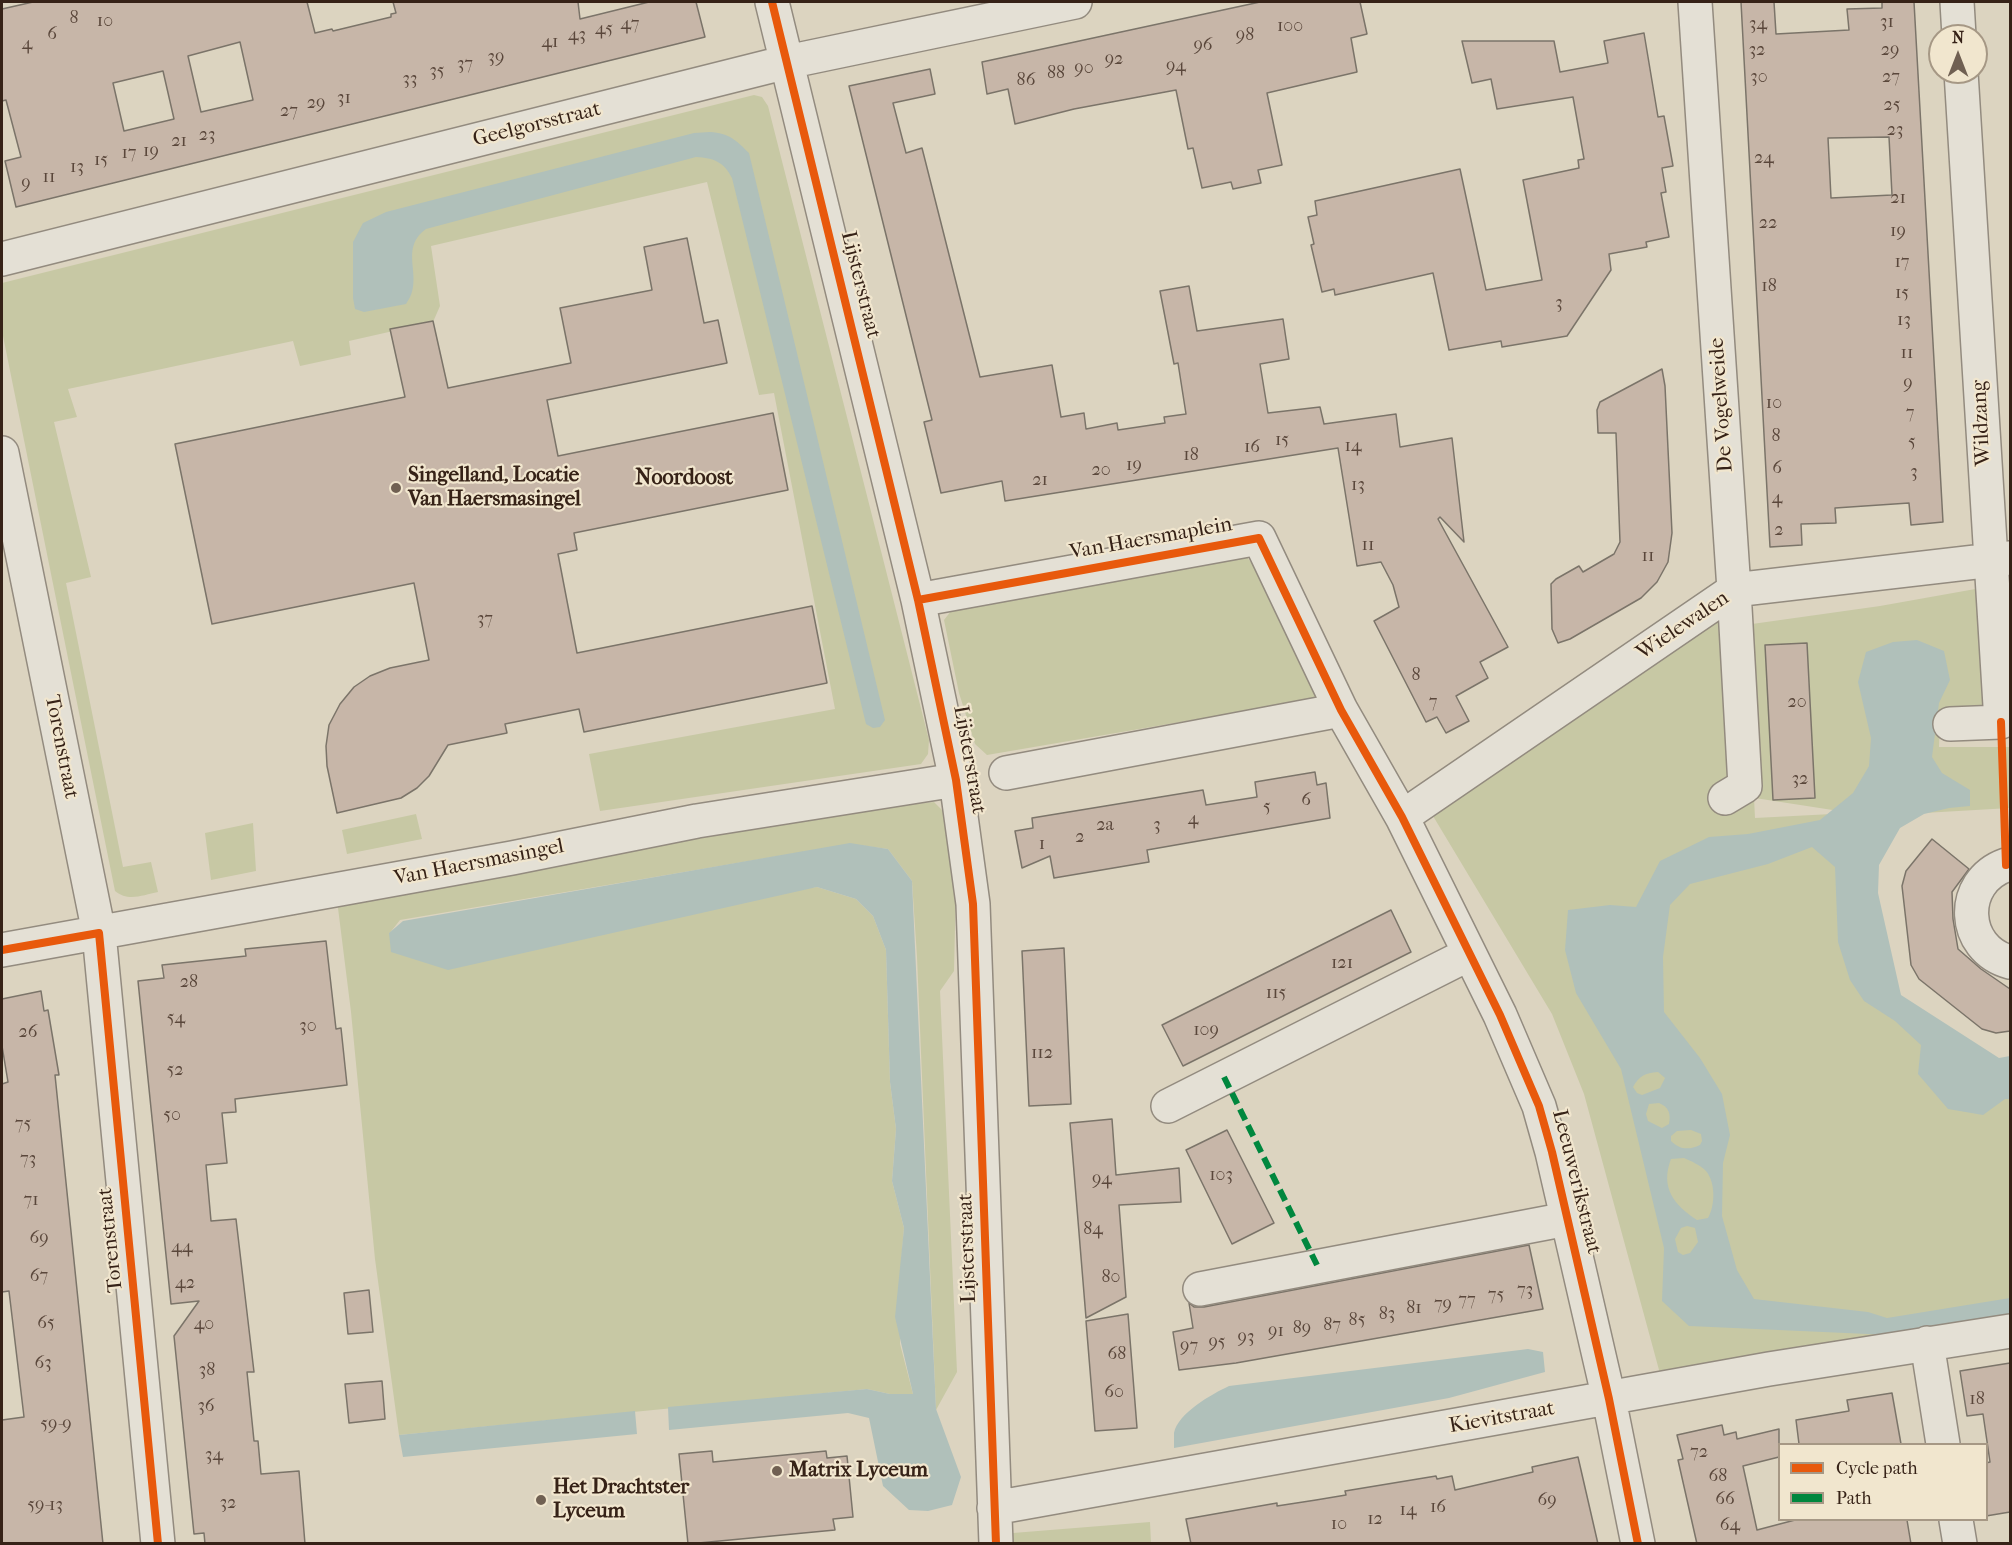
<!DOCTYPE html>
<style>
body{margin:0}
#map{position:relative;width:2012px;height:1545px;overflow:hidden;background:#dcd4c0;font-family:"IM FELL French Canon",serif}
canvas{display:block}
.frame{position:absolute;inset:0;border:3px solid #362217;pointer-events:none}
.legend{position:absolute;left:1778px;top:1443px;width:210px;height:78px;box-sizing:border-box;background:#f1e6ce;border:2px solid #a69885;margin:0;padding:8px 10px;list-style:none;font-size:18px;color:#362217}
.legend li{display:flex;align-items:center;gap:12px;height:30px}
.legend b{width:30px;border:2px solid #a69885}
.north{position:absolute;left:1928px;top:24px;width:60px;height:60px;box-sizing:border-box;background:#f1e6ce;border:2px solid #a69885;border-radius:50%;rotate:0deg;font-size:16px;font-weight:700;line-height:24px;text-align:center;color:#362217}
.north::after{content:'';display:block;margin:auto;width:21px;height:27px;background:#706052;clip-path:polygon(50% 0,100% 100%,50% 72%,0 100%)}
</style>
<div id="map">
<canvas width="2012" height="1545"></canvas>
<div class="frame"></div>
<ul class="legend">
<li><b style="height:8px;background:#e8590c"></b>Cycle path</li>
<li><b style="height:8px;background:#00873e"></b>Path</li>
</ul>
<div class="north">N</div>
</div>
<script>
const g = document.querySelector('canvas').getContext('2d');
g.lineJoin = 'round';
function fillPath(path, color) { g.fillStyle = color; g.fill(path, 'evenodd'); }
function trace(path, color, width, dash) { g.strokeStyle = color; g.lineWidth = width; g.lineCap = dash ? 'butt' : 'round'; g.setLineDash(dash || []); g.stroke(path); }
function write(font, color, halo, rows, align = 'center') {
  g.font = font + ' "IM FELL French Canon",serif'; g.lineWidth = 4.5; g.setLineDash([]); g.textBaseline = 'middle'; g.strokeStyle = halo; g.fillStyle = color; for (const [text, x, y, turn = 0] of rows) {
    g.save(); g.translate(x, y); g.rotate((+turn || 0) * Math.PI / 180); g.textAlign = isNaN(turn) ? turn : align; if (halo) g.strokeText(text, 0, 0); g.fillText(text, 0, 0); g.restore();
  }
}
fillPath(new Path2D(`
 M754,95L762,97L768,106L929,740L928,754L921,764L600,811L589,754L835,709L774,393L759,395L707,182L431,246L440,306L433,322L349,341L351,355L300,366L293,341L68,389L77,417L54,422L91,577L66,583L123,867L151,862L158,892C143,895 128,902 115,891L2,331V283Z
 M1246,556L1254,566L1321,698L987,755L975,744L959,693L944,620L951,611Z
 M1981,588L1985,704L1981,708L1940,715L1939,747H2010V808L1872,816L1873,903L1897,999L1995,1065L2010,1062V1321L1662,1381L1584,1094L1552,1014L1427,806L1744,605L1745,625L1880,606ZM1754,798H1755L1839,811L1832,814L1755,818Z
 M934,802L949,817L956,884L954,971L940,991L957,1372L936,1410L917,957L912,881L888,849L850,844L400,920L389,934L817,887L856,899L873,916L886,950L890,1082L896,1129L892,1181L904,1228L901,1264L900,1344L913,1394H890L867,1389L399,1435L375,1259L351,1012L337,900L863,810Z
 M416,814L422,839L347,854L342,830Z
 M253,823L256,871L211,880L205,833Z
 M1150,1522L1151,1543H1013V1533Z`), '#c7c8a4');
fillPath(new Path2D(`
 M710,132C729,133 736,140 749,153L885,720L880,727L873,728L866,724L732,178C724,162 714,158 696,157L426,229C397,250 426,278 406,304L364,312L355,309L353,298V242L363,223L386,212L694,133Z
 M1917,640L1944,651L1950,680L1939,703L1932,757L1942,773L1970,790V806L1949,808L1924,814L1900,828L1879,865L1878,893L1901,995L1999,1058L2010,1056V1099H2005L1983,1115L1948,1109L1918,1074L1921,1045L1895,1021L1864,1001L1850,980L1838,942L1835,867L1812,847L1768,864L1690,884L1670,905L1663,957L1664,1012L1700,1058L1722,1094L1730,1135L1723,1163L1722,1216L1737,1270L1754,1299L1868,1312L1887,1318L2010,1298V1315L1890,1335L1689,1326L1662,1301L1664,1248L1621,1069L1576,993L1565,950L1568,910L1610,905L1636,907L1660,861L1709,837L1748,834L1820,820L1853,793L1869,766L1871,738L1858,682L1866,652L1893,642ZM1658,1072L1665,1078L1660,1088L1642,1095L1637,1093L1633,1087C1639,1076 1645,1073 1658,1072ZM1659,1103C1669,1107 1671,1114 1669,1124L1662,1128L1648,1121L1646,1114L1649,1104ZM1691,1130L1701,1134L1702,1141L1700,1145C1689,1150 1680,1150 1671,1141V1136L1677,1131ZM1684,1158C1691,1161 1700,1165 1706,1171C1716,1183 1715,1206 1708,1218L1697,1220C1674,1205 1660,1188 1671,1159ZM1687,1226L1695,1228L1698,1242L1690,1253L1683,1255L1678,1252L1675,1239L1681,1228Z
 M850,843L888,849L912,881L936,1409L961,1477L952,1505L928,1511L909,1510L883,1486L869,1418L848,1413L669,1430L668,1407L867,1389L890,1394H913L895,1317L904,1228L892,1181L896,1129L890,1082L886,950L873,916L856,899L817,887L448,970L391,952L389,933L403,921Z
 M1528,1349L1543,1352L1545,1372L1449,1398L1174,1448C1174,1444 1174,1438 1174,1433C1178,1413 1212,1394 1229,1386Z
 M635,1411L637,1434L403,1457L399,1435Z`), '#b0c0ba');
const building = new Path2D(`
 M33,2H307L315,33L332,29L333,31L391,17V14L396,13L393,2H578L580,19L649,2H696L705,37L16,207L5,161L21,157L6,100L2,101V9ZM240,42L253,100L201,112L188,56ZM163,71L174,119L124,131L113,83Z
 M1260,2H1360L1367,34L1351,38L1357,72L1267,93L1282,165L1258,170L1261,183L1233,189L1231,182L1202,188L1193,148L1188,149L1176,90L1074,109L1015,124L1008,89L987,94L982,62Z
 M1741,2H1774L1776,34L1849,30L1847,9L1882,8V2H1914L1943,522L1911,525L1909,503L1835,508L1836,523L1801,524L1802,545L1770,547ZM1889,137L1892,195L1831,198L1828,138Z
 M1644,33L1658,117L1664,116L1673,166L1662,168L1666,192L1661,193L1669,237L1646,242L1647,247L1609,254L1611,270L1567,336L1502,347L1501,341L1449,350L1433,273L1335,295L1334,289L1322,292L1311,245L1314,244L1308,217L1317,215L1315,201L1460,169L1486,290L1542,280L1523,180L1579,168L1578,160L1584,159L1573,97L1497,109L1491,79L1472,83L1462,41H1554L1560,72L1608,63L1604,41Z
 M930,69L935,94L893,103L906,153L922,148L980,377L1052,365L1061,417L1084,413L1086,429L1117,423L1118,430L1165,423L1164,417L1186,414L1178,363L1174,364L1160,291L1189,286L1197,331L1283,319L1289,359L1260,364L1268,413L1320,407L1324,424L1396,414L1400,447L1452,438L1464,542L1440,517L1438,519L1508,647L1480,662L1488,678L1456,696L1469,721L1446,733L1437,717L1426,722L1374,621L1399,607L1393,585L1381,562L1357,566L1338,448L1005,501L1002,481L941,493L924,422L932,420L849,86Z
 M687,238L704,323L718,320L727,363L547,400L558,456L773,413L788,490L574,533L577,550L558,554L577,653L812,606L827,683L584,732L579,709L505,724L507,733L448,745L429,776L417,788L401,798L337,813L327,766L326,746L329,725L340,704L354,687L370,676L390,668L429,660L414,583L212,624L175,444L405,397L390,329L433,321L448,388L571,363L560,308L652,290L644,247Z
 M1662,369L1665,386L1672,533L1668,562L1657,582L1641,598L1570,639L1558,643L1552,629L1551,584L1556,579L1579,566L1583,572L1614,554L1620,542L1616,433H1598L1597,410L1600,402Z
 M1807,643L1815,798L1773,800L1765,645Z
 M1315,772L1317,785L1326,783L1330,818L1147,850L1149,862L1054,878L1050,856L1022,868L1015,831L1033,828L1032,818L1203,790L1206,805L1257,797L1255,782Z
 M1932,839L1969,869L1952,892L1953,919L1958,949L1981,969L2010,989V1031L1996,1033L1982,1029L1919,979L1911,965L1902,886L1906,871Z
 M1391,910L1411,952L1183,1066L1162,1025Z
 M326,941L336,1029L341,1028L347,1085L235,1099L236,1112L222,1113L227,1163L206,1165L211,1221L236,1219L254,1372H247L254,1441H258L261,1474L299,1471L305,1544H205L204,1533L194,1534L174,1336L199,1301L171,1304L138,981L164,978L162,965L246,956L245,949Z
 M1064,948L1071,1104L1029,1106L1022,951Z
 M41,991L44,1011L48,1010L59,1075H55L103,1544H2V1420L24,1417L9,1291L2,1292V1084L8,1082L2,1046V999Z
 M1112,1119L1116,1175L1179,1168L1181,1202L1119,1205L1126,1297L1086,1318L1070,1123Z
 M1227,1130L1274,1223L1232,1244L1186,1150Z
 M1529,1245L1543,1309L1236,1363L1179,1370L1173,1332L1193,1328L1189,1303L1194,1307H1204Z
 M369,1290L373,1332L348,1334L344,1293Z
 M1128,1314L1137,1428L1095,1431L1086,1321Z
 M2010,1363V1512L1986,1516V1463L1990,1462L1983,1414L1967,1416L1960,1371Z
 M382,1381L385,1419L349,1423L345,1384Z
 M1892,1393L1901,1444H1799L1796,1420L1849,1411L1847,1400Z
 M1722,1425L1724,1435L1736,1432L1737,1439L1779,1429V1457L1743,1466L1757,1530L1795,1520H1907L1911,1544H1697L1678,1460L1683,1459L1677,1435Z
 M712,1451L713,1462L826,1451L827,1458L847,1456L853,1517L833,1519L835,1530L688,1544L679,1454Z
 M1578,1457L1598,1544H1191L1186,1519L1277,1503V1506L1316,1500L1346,1495L1345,1491L1436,1476L1437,1479L1452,1476L1455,1490L1533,1472L1532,1467Z`);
fillPath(building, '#c7b6a8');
trace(building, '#7b7469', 1.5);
const minor = new Path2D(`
 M772,2L918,600L956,780L973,904L996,1544
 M1695,2L1734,590L1745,786L1725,798
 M1957,2L1959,36
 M2,259L787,62L1075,2
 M2,453L99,933L158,1544
 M918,600L1259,538L1341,710L1402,817L1500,1015L1539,1106L1552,1152L1609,1399L1638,1544
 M1950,724L2001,722L1961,72
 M1006,773L1341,710
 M1402,817L1734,590L2010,558
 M2006,865C1958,882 1961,949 2010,962
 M2,950L512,858L697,821L956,780
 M1168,1106L1469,954
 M1200,1289L1567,1219
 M1927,1343L1943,1444
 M994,1508L1769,1369L2010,1331
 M1956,1520L1960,1544`);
trace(minor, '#938b7f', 36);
trace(minor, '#e4e0d5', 33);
trace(new Path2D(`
 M1224,1077L1317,1265`), '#00873e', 6, [12, 6]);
trace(new Path2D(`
 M772,2L918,600L956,780L973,904L996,1544
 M918,600L1259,538L1341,710L1402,817L1500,1015L1539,1106L1552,1152L1609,1399L1638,1544
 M2001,722L2006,865
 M2,950L99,933L158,1544`), '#e8590c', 8);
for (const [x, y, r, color] of [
 [396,488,6,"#706052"],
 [777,1471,6,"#706052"],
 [541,1500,6,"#706052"]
]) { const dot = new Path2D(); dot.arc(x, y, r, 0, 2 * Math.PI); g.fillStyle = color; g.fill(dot); trace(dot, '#f1e6ce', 2); }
write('18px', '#5a473b', null, [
 ["8",74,19],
 ["10",105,22],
 ["31",1887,23],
 ["47",630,25],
 ["34",1758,25],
 ["100",1290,27],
 ["45",604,30],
 ["6",52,35],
 ["43",577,36],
 ["98",1245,36],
 ["41",550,43],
 ["4",27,45],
 ["96",1203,46],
 ["32",1757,51],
 ["29",1890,51],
 ["39",496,58],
 ["92",1114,60],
 ["37",465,65],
 ["94",1176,67],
 ["90",1084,69],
 ["35",437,72],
 ["88",1056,74],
 ["30",1759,78],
 ["27",1891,78],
 ["33",410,80],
 ["86",1026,81],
 ["31",344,99],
 ["29",316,104],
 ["25",1892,106],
 ["27",289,112],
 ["23",1895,131],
 ["23",207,136],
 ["21",179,142],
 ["19",151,152],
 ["17",129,154],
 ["24",1764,159],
 ["15",101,161],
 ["13",77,168],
 ["11",49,178],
 ["9",26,184],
 ["21",1898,199],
 ["22",1768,224],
 ["19",1898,232],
 ["17",1902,263],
 ["18",1769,287],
 ["15",1902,294],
 ["3",1559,304],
 ["13",1904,321],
 ["11",1907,354],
 ["9",1908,384],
 ["10",1774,404],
 ["7",1910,414],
 ["8",1776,437],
 ["15",1282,441],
 ["5",1912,443],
 ["14",1353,447],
 ["16",1252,448],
 ["18",1191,456],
 ["19",1134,466],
 ["6",1777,469],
 ["20",1101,471],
 ["3",1914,473],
 ["21",1040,481],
 ["13",1358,486],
 ["4",1777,499],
 ["2",1779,531],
 ["11",1368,546],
 ["11",1648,557],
 ["37",485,620],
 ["8",1416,676],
 ["7",1433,703],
 ["20",1797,703],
 ["32",1800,780],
 ["6",1306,801],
 ["5",1267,808],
 ["4",1193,820],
 ["2a",1105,826],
 ["3",1157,826],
 ["2",1080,838],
 ["1",1042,845],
 ["121",1342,964],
 ["28",189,983],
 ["115",1276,994],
 ["54",176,1019],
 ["30",308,1027],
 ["109",1206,1031],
 ["26",28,1033],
 ["112",1042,1054],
 ["52",175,1071],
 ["50",172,1116],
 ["75",23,1125],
 ["73",28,1160],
 ["103",1221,1176],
 ["94",1102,1180],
 ["71",31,1201],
 ["84",1093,1230],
 ["69",39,1239],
 ["44",182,1248],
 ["67",39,1277],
 ["80",1111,1278],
 ["42",185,1284],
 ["73",1525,1291],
 ["75",1496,1296],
 ["77",1467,1301],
 ["79",1443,1305],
 ["81",1414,1309],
 ["83",1387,1315],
 ["85",1357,1321],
 ["65",46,1324],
 ["40",204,1325],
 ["87",1332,1326],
 ["89",1302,1329],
 ["91",1276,1332],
 ["93",1246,1338],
 ["95",1217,1343],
 ["97",1189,1347],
 ["68",1117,1355],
 ["63",43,1364],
 ["38",207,1371],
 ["60",1114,1393],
 ["18",1977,1400],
 ["36",206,1407],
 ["59-9",56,1425],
 ["72",1699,1453],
 ["34",214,1456],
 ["68",1718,1477],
 ["66",1725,1500],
 ["69",1547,1501],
 ["32",228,1504],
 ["59-13",45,1506],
 ["16",1438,1508],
 ["14",1408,1511],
 ["12",1375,1520],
 ["10",1339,1525],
 ["64",1730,1526]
]);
write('21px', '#362217', '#f1e6ce', [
 ["Geelgorsstraat",537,125,-14],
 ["Lijsterstraat",860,285,76],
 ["De Vogelweide",1722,405,-94],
 ["Wildzang",1982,423,-93],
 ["Van Haersmaplein",1151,539,-10],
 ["Wielewalen",1683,626,-34],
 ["Torenstraat",61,747,79],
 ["Lijsterstraat",969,760,80],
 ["Van Haersmasingel",479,863,-11],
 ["Leeuwerikstraat",1576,1182,76],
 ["Torenstraat",111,1240,-96],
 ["Lijsterstraat",968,1248,-92],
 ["Kievitstraat",1502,1418,-10]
]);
write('bold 21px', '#362217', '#f1e6ce', [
 ["Singelland, Locatie",408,476],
 ["Van Haersmasingel",408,500],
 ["Matrix Lyceum",789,1471],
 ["Het Drachtster",553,1488],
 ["Lyceum",553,1512]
], 'left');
write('bold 22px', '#362217', '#f1e6ce', [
 ["Noordoost",684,479]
]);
</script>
